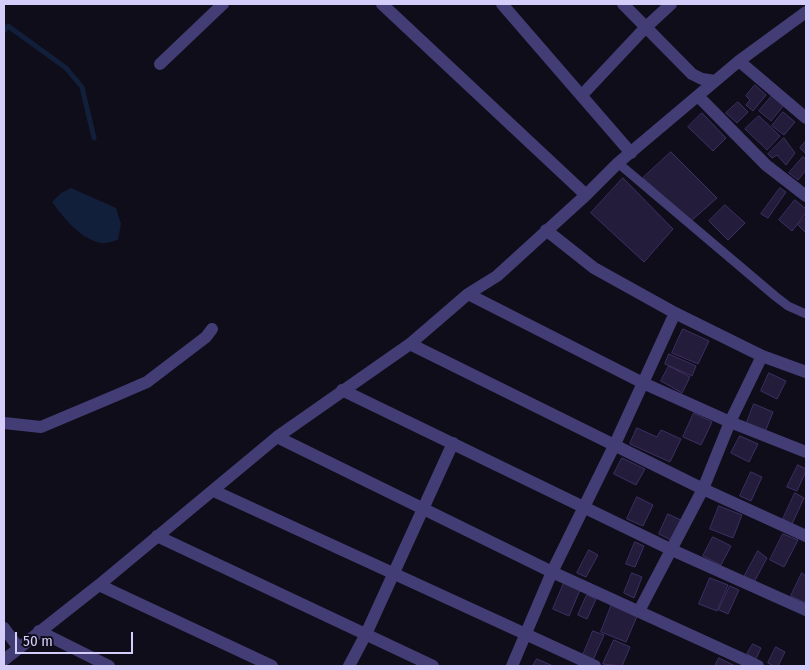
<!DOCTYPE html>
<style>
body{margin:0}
#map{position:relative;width:810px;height:670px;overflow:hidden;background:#100d1b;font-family:"Fira Sans Condensed",sans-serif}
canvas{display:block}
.frame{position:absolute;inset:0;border:5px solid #d5cdf9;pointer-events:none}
.scale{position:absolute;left:15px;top:632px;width:118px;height:22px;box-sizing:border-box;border:2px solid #d5cdf9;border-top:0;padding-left:6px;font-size:15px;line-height:18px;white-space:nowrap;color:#d5cdf9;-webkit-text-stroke:4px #100d1b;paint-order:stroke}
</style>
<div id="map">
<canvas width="810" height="670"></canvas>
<div class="frame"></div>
<div class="scale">50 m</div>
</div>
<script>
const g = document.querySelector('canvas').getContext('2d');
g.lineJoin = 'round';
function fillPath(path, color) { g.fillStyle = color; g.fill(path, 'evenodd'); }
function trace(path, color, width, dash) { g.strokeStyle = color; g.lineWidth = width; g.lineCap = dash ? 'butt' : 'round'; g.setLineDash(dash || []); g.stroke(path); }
fillPath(new Path2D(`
 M71,188L116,208L121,224L118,240C113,241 106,244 102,243C81,240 64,218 52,202L61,193Z`), '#111f3b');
trace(new Path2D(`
 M4,31L8,26L66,68L82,87L94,138`), '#111f3b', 5);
const building = new Path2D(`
 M755,85L766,95L753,111L746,105L750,100L746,96Z
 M772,96L784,105L771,121L759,111Z
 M738,102L748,112L737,123L726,113Z
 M783,112L795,122L784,135L772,126Z
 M702,113L726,138L713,151L688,127Z
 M759,116L780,136L767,150L745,129Z
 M784,138L795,153L786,165L777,155L772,158L768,154Z
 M806,141V154L800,148Z
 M671,152L717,198L691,221L643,178Z
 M803,157L806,159V170L798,180L789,173Z
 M623,178L673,229L644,262L591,213Z
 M780,188L786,192L768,218L761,214Z
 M795,200L806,209V213L792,231L779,220Z
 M725,205L745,223L728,240L709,221Z
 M806,217V233L798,225Z
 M683,329L709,341L698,364L672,353Z
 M669,354L696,366L692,376L665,364Z
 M669,366L690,377L682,393L661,381Z
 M769,373L786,381L777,399L761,391Z
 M754,404L773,412L765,432L746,425Z
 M694,413L712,422L701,445L683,437Z
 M637,428L657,437L661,430L681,439L670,462L630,444Z
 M740,436L758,444L749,462L731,453Z
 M622,458L645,469L636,485L614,474Z
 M798,465L806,469V471L797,491L787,487Z
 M751,472L762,477L751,501L740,496Z
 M795,493L804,498L792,524L783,519Z
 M637,497L653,505L643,526L627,519Z
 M719,506L742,515L733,538L710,529Z
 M668,514L683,521L673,541L659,534Z
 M783,534L798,540L784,567L770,560Z
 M713,537L731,546L721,565L703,556Z
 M635,542L644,546L635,567L626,564Z
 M589,550L598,555L586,577L577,573Z
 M758,551L767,558L753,584L744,577Z
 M632,573L642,577L634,598L624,593Z
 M802,573L806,576V603L791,596Z
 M710,578L728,585L717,611L699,604Z
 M564,583L580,590L569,616L553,609Z
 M730,586L739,590L728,614L719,610Z
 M587,595L596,599L587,619L578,615Z
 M612,604L638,614L626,642L601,632Z
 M593,631L604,635L593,660L583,655Z
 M614,640L630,647L622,666L603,664Z
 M753,644L761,648L756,659L747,654Z
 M776,647L785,652L778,666H774L768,663Z
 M719,658L735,666H715Z
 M537,659L553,666H533Z`);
fillPath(building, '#231c3a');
trace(building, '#3d3064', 1);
trace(new Path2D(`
 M618,163L775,296L788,306L806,314`), '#433d75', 9);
trace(new Path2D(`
 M382,4L586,195
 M502,4L631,153
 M623,4L692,74L702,79L715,81
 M739,61L806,118
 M160,64L223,4
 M582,95L645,28L671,4
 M698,96L766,165L806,196
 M546,230L594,268L675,313L762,356L806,372
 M468,294L643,383L730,422L806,452
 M410,344L703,489L806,536
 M342,390L672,550L806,610
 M4,423L41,427L117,395L147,382L206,337L212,329
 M277,437L552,572L758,666
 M214,491L595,666
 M157,536L433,666
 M99,585L272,666
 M639,611L703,489L730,422L762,356
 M4,628L18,647
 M39,631L109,666
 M4,660L99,585L277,437L410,344L468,294L497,276L586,195L618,163L739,61L806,12
 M349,666L366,634L453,443
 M512,666L552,572L615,444L675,313`), '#433d75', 12);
</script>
